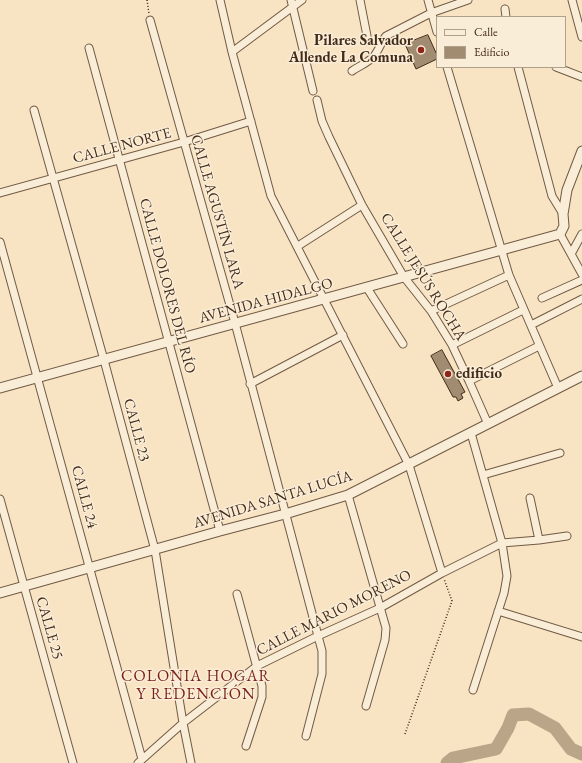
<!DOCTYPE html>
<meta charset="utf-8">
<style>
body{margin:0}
#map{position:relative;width:582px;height:763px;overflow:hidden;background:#f8e3c3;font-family:"EB Garamond",serif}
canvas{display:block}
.legend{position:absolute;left:436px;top:16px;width:130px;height:52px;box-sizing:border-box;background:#faedd8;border:1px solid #b0a08c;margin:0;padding:5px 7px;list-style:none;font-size:12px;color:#422c19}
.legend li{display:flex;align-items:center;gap:8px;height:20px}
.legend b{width:20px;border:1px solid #b0a08c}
</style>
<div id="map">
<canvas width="582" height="763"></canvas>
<ul class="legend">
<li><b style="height:5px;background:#faedd8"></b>Calle</li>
<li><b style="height:11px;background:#a18b71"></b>Edificio</li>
</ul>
</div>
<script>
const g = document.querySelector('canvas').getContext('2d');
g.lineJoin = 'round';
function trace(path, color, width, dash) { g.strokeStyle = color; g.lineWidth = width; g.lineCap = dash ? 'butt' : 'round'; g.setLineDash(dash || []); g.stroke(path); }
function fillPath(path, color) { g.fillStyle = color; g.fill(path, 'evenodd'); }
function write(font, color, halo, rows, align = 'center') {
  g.font = font + ' "EB Garamond",serif'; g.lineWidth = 3; g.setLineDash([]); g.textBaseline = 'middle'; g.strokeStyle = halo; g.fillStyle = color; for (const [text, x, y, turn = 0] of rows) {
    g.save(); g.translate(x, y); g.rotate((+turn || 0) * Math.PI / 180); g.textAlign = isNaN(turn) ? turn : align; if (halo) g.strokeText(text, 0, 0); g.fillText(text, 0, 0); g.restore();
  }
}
trace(new Path2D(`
 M447,763L453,758L496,749L508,728L513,715L529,714L555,728L571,749L582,754`), '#baa589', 13);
const building = new Path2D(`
 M428,35L437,55V59L416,69L405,44Z
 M442,350L465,392L461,394L463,398L458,401L456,397H453L431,356Z`);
fillPath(building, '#a18b71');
trace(building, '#422c19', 1);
const minor = new Path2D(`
 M220,0L232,52L271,196L409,465L442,573
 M291,0L313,91
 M360,0L368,41
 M428,0L437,32
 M572,0L582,37
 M505,9L506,17
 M150,20L235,323L322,651V674L306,736
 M89,48L220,531
 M232,52L302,0
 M447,67L509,275L558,388
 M518,67L552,196L563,214
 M556,67L582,77
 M352,71C359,66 368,63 374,56C379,50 381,42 386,36L431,13L468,0
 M317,100L322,121L329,137L362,205L404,277L431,311L452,345L469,381L488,424
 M34,110L104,360L155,550L183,723L191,763
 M0,193L184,142L251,121
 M560,234L582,274
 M0,242L142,759
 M298,246L362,205
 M571,254L582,234
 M367,288L403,344
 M542,298L582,280
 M431,311L509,275
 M531,325L582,299
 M452,345L523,310
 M469,381L539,346
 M250,384L343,335
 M471,433L502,543L507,576L504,593L473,690
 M483,475L560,453
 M348,495L386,628L385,640L366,706
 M530,498L539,540
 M0,499L73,763
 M237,594L262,686V697L246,746
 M498,611L582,637
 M138,763L183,723L257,666L318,636L380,608L442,573L502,543L539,540L567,536`);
const tertiary = new Path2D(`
 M0,388L560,234L564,226L563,214L567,190L582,151
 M0,593L220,531L285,514L348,495L582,376`);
trace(minor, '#705a44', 9);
trace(tertiary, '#705a44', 11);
trace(new Path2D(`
 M147,0L149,14
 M405,734L452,601L444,579`), '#422c19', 1.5, [1, 2]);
trace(minor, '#faedd8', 7);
trace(tertiary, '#faedd8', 9);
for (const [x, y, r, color] of [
 [421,50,4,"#8f2418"],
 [448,374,4,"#8f2418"]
]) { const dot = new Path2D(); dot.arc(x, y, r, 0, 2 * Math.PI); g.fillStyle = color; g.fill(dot); trace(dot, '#faedd8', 1.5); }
write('bold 15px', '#422c19', '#faedd8', [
 ["Pilares Salvador",413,41],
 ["Allende La Comuna",413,58],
 ["edificio",456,374,"left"]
], 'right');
write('15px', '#422c19', '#faedd8', [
 ["CALLE NORTE",122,146,-15],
 ["CALLE AGUSTÍN LARA",217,212,74],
 ["CALLE JESÚS ROCHA",423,277,58],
 ["CALLE DOLORES DEL RÍO",167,286,75],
 ["AVENIDA HIDALGO",266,301,-15],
 ["CALLE 23",136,430,75],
 ["CALLE 24",84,497,75],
 ["AVENIDA SANTA LUCÍA",273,500,-17],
 ["CALLE MARIO MORENO",334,613,-27],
 ["CALLE 25",49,628,74]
]);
g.letterSpacing = '1px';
write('16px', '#7a1f14', '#faedd8', [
 ["COLONIA HOGAR",196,677],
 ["Y REDENCIÓN",196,695]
]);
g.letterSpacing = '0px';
</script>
